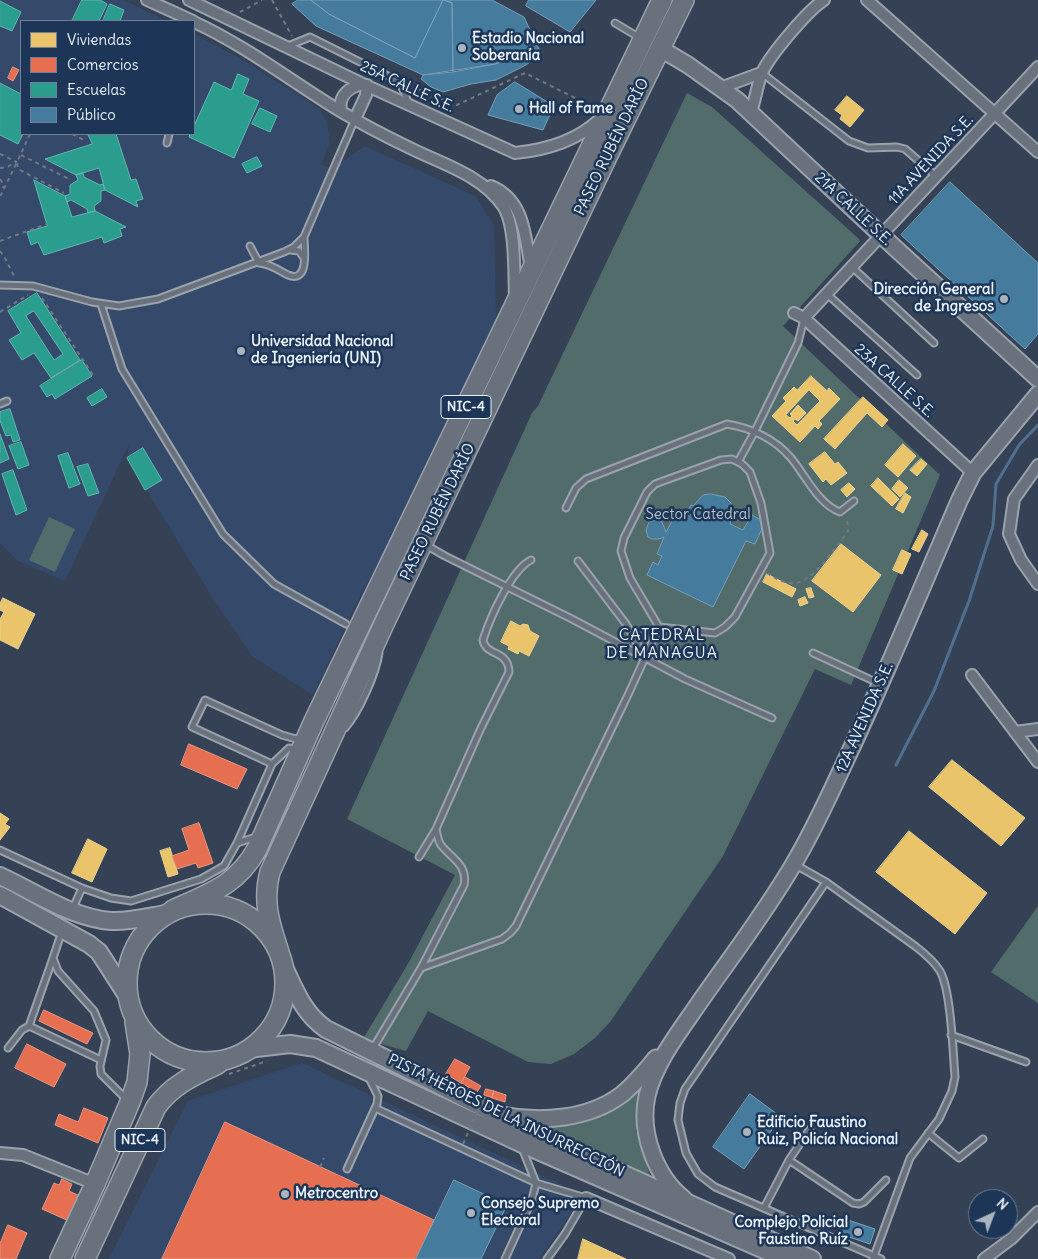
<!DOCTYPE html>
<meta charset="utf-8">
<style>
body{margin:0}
#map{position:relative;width:1038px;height:1259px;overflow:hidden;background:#354255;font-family:Delius,sans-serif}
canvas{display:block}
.legend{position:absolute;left:20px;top:20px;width:175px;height:115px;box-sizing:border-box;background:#1d3557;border:1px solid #6e8097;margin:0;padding:6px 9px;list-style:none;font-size:15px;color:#e8f1f8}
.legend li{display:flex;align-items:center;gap:10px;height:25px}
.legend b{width:25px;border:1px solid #6e8097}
.north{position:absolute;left:968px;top:1189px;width:50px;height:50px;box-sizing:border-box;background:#1d3557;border:1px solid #6e8097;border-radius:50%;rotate:43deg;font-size:14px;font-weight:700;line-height:20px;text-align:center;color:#e8f1f8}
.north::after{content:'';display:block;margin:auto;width:18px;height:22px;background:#a9b4bf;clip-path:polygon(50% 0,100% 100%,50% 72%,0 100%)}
</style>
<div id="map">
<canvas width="1038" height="1259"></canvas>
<ul class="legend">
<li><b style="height:14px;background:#e9c46a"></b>Viviendas</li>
<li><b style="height:14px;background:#e76f51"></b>Comercios</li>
<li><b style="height:14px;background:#2a9d8f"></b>Escuelas</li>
<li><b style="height:14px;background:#457b9d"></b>Público</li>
</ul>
<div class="north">N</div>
</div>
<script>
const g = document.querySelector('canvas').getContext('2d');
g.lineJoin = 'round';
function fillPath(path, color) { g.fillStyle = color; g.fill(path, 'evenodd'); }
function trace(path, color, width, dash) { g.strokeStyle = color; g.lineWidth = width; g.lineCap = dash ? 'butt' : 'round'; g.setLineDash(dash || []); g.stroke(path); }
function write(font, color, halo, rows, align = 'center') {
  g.font = font + ' Delius,sans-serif'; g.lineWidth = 5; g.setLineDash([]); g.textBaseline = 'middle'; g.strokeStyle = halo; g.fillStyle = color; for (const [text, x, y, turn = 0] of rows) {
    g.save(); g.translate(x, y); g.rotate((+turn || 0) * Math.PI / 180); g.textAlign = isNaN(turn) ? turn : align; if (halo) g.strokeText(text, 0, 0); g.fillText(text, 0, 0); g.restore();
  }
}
fillPath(new Path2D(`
 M0,0H123L167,21H21V134H194V34L245,61L320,109L327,122L330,142L321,165L332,169L365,146L475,196L494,225L496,322L405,512L353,610L313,695L252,656L212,597L127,458L129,444L65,581L18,561L0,543Z
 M302,1063L584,1195L539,1259H109L188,1101Z`), '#35496b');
fillPath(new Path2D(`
 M687,93L712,107L858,238L860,241L783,326L940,475L851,685L815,669L723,856L610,1022L595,1038L574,1054L551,1064L528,1062L428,1011L406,1051L363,1039L409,962L455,875L347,819L532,413L538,406Z
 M49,517L75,529L55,572L29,560Z
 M1038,906V1003L991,972Z
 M638,1091L636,1113V1131L652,1182L538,1126L561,1125Z`), '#526c6b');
const homes = new Path2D(`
 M847,96L864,110L850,127L840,119L842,115L835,110Z
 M811,376L827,391L829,388L840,399L819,421L822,424L818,429L815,426L800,442L772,416L786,401L783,398L794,387L797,390ZM809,390L820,401L797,425L793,421L795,419L798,421L806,413L798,405L790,414L792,416L790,418L786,415Z
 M863,397L888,420L882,427L867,413L835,449L824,439Z
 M903,444L916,456L898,477L885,465Z
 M825,452L835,464L838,462L847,473L831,485L826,479L823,482L809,464Z
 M921,459L927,464L917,476L910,470Z
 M878,478L899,499L892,506L871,486Z
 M899,480L908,488L900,497L892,489Z
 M849,483L855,489L847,497L841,490Z
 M905,493L911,497L903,513L896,509Z
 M922,530L928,534L919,552L912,549Z
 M841,544L881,575L853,612L812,581Z
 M902,550L911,554L902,574L893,570Z
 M767,574L796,589L792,597L763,582Z
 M811,588L814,597L809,598L806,589Z
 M805,597L808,603L800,606L798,600Z
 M3,598L35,614L18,649L0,640V619L4,612L0,610V604Z
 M511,621L520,626L523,624L528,625L530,631L539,636L529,656L519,651L518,654L508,649L509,646L501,642Z
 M952,760L1025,818L1001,846L929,787Z
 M0,813L9,819L5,824L10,827L0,840Z
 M909,831L987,893L955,934L876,872Z
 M88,839L107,849L92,882L72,873Z
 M170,848L178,874L168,877L160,851Z
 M583,1239L626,1259H578Z`);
fillPath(homes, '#e9c46a');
trace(homes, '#e9d295', 1);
const shops = new Path2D(`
 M13,67L19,70L13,81L8,78Z
 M189,744L247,769L237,789L181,765Z
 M199,823L213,863L198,868L196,863L177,869L172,856L189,850L182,829Z
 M44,1010L93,1033L87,1044L39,1021Z
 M27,1044L66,1064L54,1087L15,1068Z
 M455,1059L470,1067L461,1083L446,1074Z
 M465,1077L481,1086L477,1092L461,1083Z
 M486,1089L494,1091L492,1098L484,1095Z
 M494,1091L506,1095L505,1102L492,1098Z
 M84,1108L108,1118L98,1143L55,1125L59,1114L78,1122Z
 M225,1122L434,1220L416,1259H162Z
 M62,1179L72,1184L69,1191L80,1196L69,1221L42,1209L54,1183L59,1185Z
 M8,1225L27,1233L16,1259H0V1244Z`);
fillPath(shops, '#e76f51');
trace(shops, '#e79683', 1);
const schools = new Path2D(`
 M82,0H100L107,4L99,21H72Z
 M0,1L21,12L12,31L0,26Z
 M110,4L124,10L120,21H103Z
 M238,74L249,79L243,94L259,101L234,158L189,137L190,134H194V126L214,82L231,90Z
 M0,83L21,94V134H23L18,144L0,135Z
 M260,108L277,116L270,132L252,124Z
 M88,134H116L131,180L136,179L143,199L136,201L138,207L105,190L99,168L76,175L45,159L92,144Z
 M257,157L262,166L247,173L242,164Z
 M83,173L84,177L100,185L103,184L105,190L101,191V201L94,206L95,211L88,213L87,209L71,200L67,202L65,196L70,194V185L78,180L76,175Z
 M34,180L65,196L72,217L95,211L126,227L120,229L122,236L104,243L102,237L44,255L38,242L31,245L27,232L47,226Z
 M37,293L80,360L51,378L34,353L22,360L9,340L21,333L8,311ZM34,311L63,354L54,360L26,316Z
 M82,360L92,376L55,399L52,394L47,397L40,386Z
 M102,389L107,397L92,406L87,398Z
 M10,409L20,440L13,442L11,435L6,436L0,421V412Z
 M0,434L9,459L0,463Z
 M21,442L29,465L18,469L9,446Z
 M143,448L162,480L145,490L127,458Z
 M68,453L80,484L69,488L58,456Z
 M88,464L99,493L88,496L77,467Z
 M13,470L27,510L16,515L2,474Z`);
fillPath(schools, '#2a9d8f');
trace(schools, '#63b6ae', 1);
const public = new Path2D(`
 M298,0H311L329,14L415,58L443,0L452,3L453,72L423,75L316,26L292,4Z
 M311,0H443L415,58L329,14Z
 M444,0H492L524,17L539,49L495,64L453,72L452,3Z
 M529,0H596L570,32L526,6Z
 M539,49L542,53L526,65L496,80L471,84L443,92L431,87L421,79L423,75L495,64Z
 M515,82L554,106L543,130L488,115L497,95Z
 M950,182L1038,263V334L1025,349L901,235Z
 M711,494L725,497L731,503L733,511L730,524L743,530L752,515L765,522L755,544L746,541L713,607L647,575L653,562L658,565L662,556L657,554L664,537L659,539H652L648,537L646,530L649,522L655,520L662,522L666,532L675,516L682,520L691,505L693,506L703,495Z
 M750,1094L781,1117L744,1169L713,1147Z
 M454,1180L507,1205L481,1259H416Z
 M845,1219L875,1229L870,1244L840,1234Z`);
fillPath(public, '#457b9d');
trace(public, '#769eb8', 1);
trace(new Path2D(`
 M896,765L934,691L969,601L993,526L996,484L1019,445L1038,425`), '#516f8f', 3);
const lane = new Path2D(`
 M615,23L640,38
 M288,46L310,37L400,82L408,102
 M762,73L849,141L868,148L897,147L905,149L936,176
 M167,143L169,134
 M250,246L259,263
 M290,250L299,251L304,258
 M259,263C271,264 278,270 288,275C310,284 304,247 304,237
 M852,267L934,343
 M0,285L33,286L92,302L119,306L158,299L284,252L294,247L304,237L355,119
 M827,294L917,375
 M101,304L122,369L223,534L274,584L346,624
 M0,404L7,401
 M738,462L755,431L798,343L804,319
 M566,508L576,488L586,479L727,424C751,428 775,439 791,458C806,476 818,504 840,512L854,501
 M426,545L445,556L572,619L685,679L772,718
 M578,561L626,624L645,658
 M813,653L878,683
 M345,728C359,712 376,674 379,653
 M272,764L192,727L205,700L282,735L296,739L303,737
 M237,843L256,837
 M0,850L82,888L111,898L131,901L201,879L224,866L237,843L272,764L289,748L296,749
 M419,857L436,829L481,728L509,672C509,650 485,656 483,640C490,618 511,570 531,560
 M794,864L826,882L685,1089L680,1103L678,1120L686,1153L698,1174L715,1187L881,1259
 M826,882L915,946C924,953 934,961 940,971C951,990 953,1053 955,1077L952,1091L939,1119L910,1158L873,1259
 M73,908L82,888
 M62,931L53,958L58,971L94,1011L106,1040L100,1066L101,1074L126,1099
 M421,968L502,939L510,933L516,926L627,697L659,627L630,578L621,551L624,538L647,492L655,484L721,460L732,459L742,464L750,472L761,503L770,553L735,617L725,627L715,633L659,627
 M29,1026L101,1060
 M951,1035L1026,1062
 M8,1048L22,1030L29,1026L53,958
 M372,1050L421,968L464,885C468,865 452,859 441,845C438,841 437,834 436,829
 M375,1108L536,1183L586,1198L565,1234L547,1259
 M928,1133L959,1158L983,1139
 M789,1160L853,1203L859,1204L864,1202L886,1180
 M347,1169L377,1104L378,1096L369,1078
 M764,1208L789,1160L810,1129
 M505,1259L532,1200L536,1183L522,1148`);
const street = new Path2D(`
 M147,0L193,21
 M189,0L363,84L515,153C546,150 576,141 599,120
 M867,0L1038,152
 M194,22C246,46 291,81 340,111C362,124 387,137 410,148C442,164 482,175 503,206C516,225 514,274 515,299
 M720,88L761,73
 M341,111C338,96 349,87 363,84
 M751,113C755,100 757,87 761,75C768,57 808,10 824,0
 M355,119L366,95L367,85
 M491,186C525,200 525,237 531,269
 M794,313L804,318L973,473
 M804,318L1038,67
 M1038,465L1014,499L1009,534L1021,560L1038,584
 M972,675L1038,762
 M1015,732L1038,729
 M0,1153L23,1155L95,1184
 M586,1198L729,1259
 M984,1259L1011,1239L1038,1212`);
const secondary = new Path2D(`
 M661,49L688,65L737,100L881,235L1038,379
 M502,1115C541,1123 589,1119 621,1095C634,1085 645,1071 656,1058
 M684,1199C656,1177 639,1133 647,1096C655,1062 680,1031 699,1003C731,957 765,913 793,865C816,827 833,787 852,747C890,665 924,582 960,499L973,473L1038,394`);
const primary = new Path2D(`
 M0,876C35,892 72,918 111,921C129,922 148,917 165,914
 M0,895L89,944L99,952L128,997
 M283,965C295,990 303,1013 326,1029L423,1077L531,1132L812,1259
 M248,1049L290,1044L316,1048L520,1143L785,1259`);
const highway = new Path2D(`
 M127 983a79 79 0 1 1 158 0a79 79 0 1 1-158 0Z
 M173,910C210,893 236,886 257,849L314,721L662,0
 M279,952C270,925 262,901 270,872L384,624L606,159L684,0
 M60,1259L95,1184L130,1102L137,1082L140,1054L135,1022
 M85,1259L156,1107C172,1085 194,1075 218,1064`);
trace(lane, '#9aa2ac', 9);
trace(street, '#9aa2ac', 14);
trace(secondary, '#9aa2ac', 19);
trace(primary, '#9aa2ac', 20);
trace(highway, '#9aa2ac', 22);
trace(new Path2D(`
 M272,0L292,36
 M240,12L262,0
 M411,91L420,90L457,105L525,73L579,100
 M30,134L17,162L18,169L64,193
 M72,134L86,141
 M0,154L17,162
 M21,155L69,179
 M0,168L7,167L16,162
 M0,179L4,185L3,188
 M0,194L1,195L17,162
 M0,241L47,224
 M0,251L4,256L15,278
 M42,298L93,375
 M0,312L28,295
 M767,573C775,578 783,583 792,583C812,585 836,546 848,531L847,517
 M229,1074L267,1061
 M320,1167L324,1158`), '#707882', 2, [4, 4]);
trace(lane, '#68717c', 5);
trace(street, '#68717c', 10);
trace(secondary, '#68717c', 15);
trace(primary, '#68717c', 16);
trace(highway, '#68717c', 19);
trace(new Path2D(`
 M463,1144L481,1103`), '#707882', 2, [4, 4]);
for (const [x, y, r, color] of [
 [462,48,5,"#a9b4bf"],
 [519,109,5,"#a9b4bf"],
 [1004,299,5,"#a9b4bf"],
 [241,351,5,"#a9b4bf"],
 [747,1132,5,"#a9b4bf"],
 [285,1194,5,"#a9b4bf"],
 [471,1213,5,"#a9b4bf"],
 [858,1232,5,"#a9b4bf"]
]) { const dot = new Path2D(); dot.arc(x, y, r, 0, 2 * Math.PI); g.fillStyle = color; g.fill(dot); trace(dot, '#1d3557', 2); }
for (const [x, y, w] of [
 [466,407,50],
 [140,1140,50]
]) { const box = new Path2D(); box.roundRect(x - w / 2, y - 11.5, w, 23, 4); g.fillStyle = '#1d3557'; g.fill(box); trace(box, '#e8f1f8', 1); }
write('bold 14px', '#e8f1f8', null, [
 ["NIC-4",466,407],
 ["NIC-4",140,1140]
]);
write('bold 15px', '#e8f1f8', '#1d3557', [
 ["Estadio Nacional",472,39],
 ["Soberanía",472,56],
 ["Hall of Fame",529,109],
 ["Dirección General",994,290,"right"],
 ["de Ingresos",994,307,"right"],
 ["Universidad Nacional",251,342],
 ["de Ingeniería (UNI)",251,359],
 ["Edificio Faustino",757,1123],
 ["Ruiz, Policía Nacional",757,1140],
 ["Metrocentro",295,1194],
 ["Consejo Supremo",481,1204],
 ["Electoral",481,1221],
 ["Complejo Policial",848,1223,"right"],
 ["Faustino Ruíz",848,1240,"right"]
], 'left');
write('15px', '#e8f1f8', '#1d3557', [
 ["25A CALLE S.E.",407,87,25],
 ["PASEO RUBÉN DARÍO",612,147,-64],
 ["11A AVENIDA S.E.",931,160,-47],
 ["21A CALLE S.E.",853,209,43],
 ["23A CALLE S.E.",894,381,42],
 ["PASEO RUBÉN DARÍO",438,512,-64],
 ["12A AVENIDA S.E.",865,718,-66],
 ["PISTA HÉROES DE LA INSURRECCIÓN",506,1116,26]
]);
write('15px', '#b5c5c8', '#1d3557', [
 ["Sector Catedral",698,515]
]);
g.letterSpacing = '1px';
write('16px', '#e8f1f8', '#1d3557', [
 ["CATEDRAL",662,635],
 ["DE MANAGUA",662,653]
]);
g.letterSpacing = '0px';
</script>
